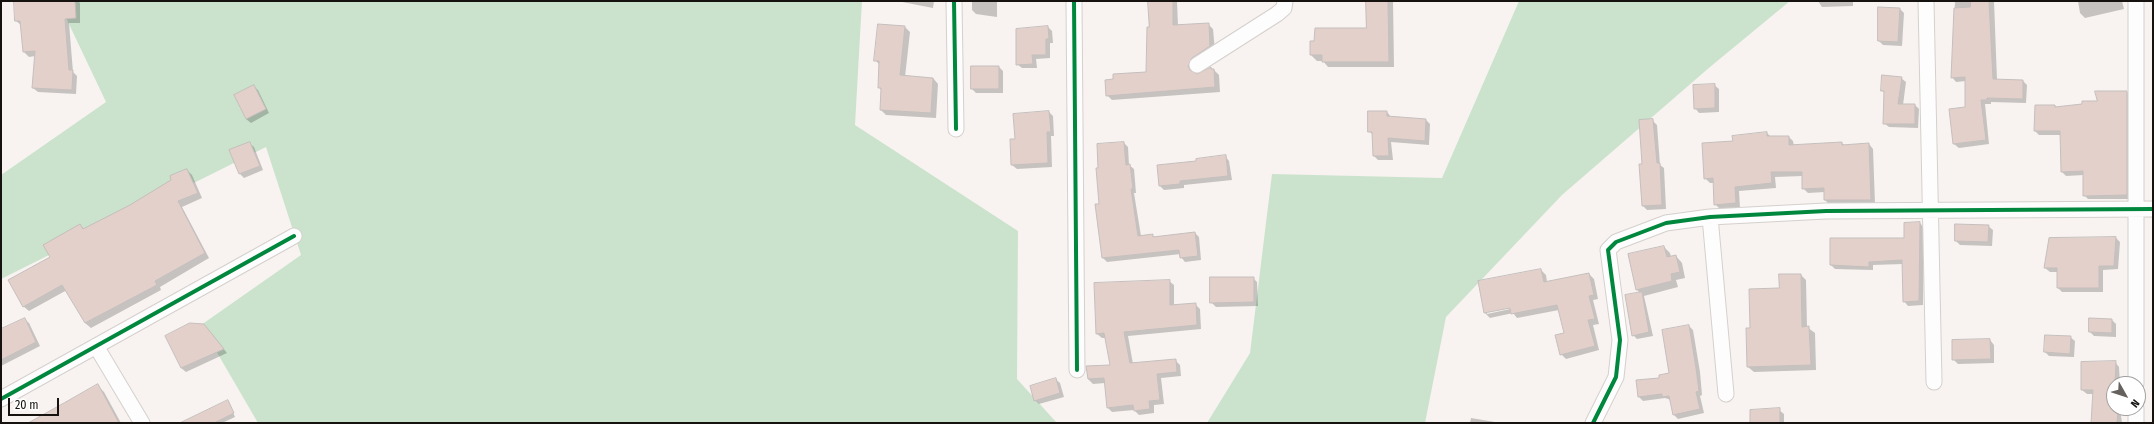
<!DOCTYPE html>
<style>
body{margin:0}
#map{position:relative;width:2154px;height:424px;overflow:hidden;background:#f8f3f0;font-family:"Fira Sans Condensed",sans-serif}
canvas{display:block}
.frame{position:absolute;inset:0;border:2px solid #151210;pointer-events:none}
.north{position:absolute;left:2106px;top:376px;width:40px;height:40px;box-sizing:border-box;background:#fff;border:1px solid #a1a09f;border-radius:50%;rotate:129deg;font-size:11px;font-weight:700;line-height:16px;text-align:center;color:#151210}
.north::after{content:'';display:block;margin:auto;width:14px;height:18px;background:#64615e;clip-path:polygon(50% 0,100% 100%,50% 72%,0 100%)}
.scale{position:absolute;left:8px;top:398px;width:51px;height:18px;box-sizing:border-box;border:2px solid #151210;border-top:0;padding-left:5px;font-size:12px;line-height:14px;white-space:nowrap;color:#151210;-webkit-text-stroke:3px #fff;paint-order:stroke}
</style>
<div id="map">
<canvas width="2154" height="424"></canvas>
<div class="frame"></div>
<div class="north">N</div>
<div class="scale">20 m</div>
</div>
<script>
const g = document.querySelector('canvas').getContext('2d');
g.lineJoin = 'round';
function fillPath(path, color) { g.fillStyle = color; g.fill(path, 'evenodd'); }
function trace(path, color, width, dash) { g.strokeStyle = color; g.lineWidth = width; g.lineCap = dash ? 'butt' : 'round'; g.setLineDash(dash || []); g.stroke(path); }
fillPath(new Path2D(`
 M58,1H862L855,125L1018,231L1017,379L1057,423H258L201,325L301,255L266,147L1,279V175L106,102Z
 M1519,1H1790L1710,67L1562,195L1446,317L1425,423H1207L1250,353L1272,174L1442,178Z`), '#cbe3cd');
fillPath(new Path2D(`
 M15,1H78L80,3V23H69L73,72L77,76L76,94L38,92L33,88L35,56L29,57L24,52L21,25L16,21Z
 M897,1H934L933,8Z
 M972,1H997V17L976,14L972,10Z
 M1149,1H1177L1178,26L1208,24L1213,29L1215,51L1197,62L1193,71L1197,75L1211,68L1214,70L1219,75L1220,92L1112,100L1107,95L1147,73L1150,28Z
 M1367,1H1393L1394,67H1328L1323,61H1317L1311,55L1315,42L1367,29Z
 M1818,1H1853V6L1822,7Z
 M1955,1H1994L1997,80L2023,81L2027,85L2026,103L1991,102V104H1985L1989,144L1959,148L1954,144L1966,108V81L1956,82L1952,77Z
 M2078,1H2122L2124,9L2085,18L2080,13Z
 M1900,9L1904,13L1902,46L1883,45L1879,41Z
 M905,27L910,32L905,77L933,78L938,84L936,118L886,115L881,110L882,91L879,87L880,65L875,60Z
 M1048,27L1052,31L1053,43H1050V58L1036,59L1037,68H1022L1017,64Z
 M972,67H999L1003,71V93H976L972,89Z
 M1901,78L1906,82L1903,105H1915L1919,109L1918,128L1889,127L1884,123L1885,94L1882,90Z
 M1714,85L1719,89V112L1699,113L1695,108Z
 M253,86L258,90L269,113L251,123L246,119Z
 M2127,92L2131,96V199H2088L2084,195V175L2066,176L2062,172L2061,135H2039L2035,131L2055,106L2057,108L2098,102Z
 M1049,112L1053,116L1054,136H1051L1052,167L1017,169L1012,165L1016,140Z
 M1387,112L1391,117L1426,120L1430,124L1429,145L1391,142L1393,160H1378L1374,156L1373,135L1369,131Z
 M1652,120L1657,125L1660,165L1664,168L1666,209L1647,210L1643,206L1644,165Z
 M1767,133L1771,137H1789L1793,141L1794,146L1842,143L1845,146L1869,144L1873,149L1875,204L1830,205L1825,200V192L1808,193L1803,188V176L1775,177L1776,188L1739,191L1740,208L1720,209L1715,204L1714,183H1710L1705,178L1734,142Z
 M249,143L254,147L263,170L244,178L240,174L230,151Z
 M1124,143L1128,147L1129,165L1134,169L1136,193H1134L1141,236L1152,235L1154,237L1195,233L1199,237L1201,260L1185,262L1181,257V254L1107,262L1103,258L1099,169Z
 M1225,156L1229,161L1232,180L1184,185V188L1164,190L1160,186L1197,162Z
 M187,170L192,175L202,198L182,207L209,258L160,287L161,290L91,328L85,323L67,290L29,311L23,306L51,257L80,225L84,229L131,205L173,181Z
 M1920,223L1924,228L1923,305L1908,306L1904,301L1903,264L1873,265V270L1835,269L1831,265V239H1905Z
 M1988,226L1993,230L1992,246L1960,245L1956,241Z
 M2116,238L2120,242L2118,269L2103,270V292H2062L2058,288V272H2050L2045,268Z
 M1664,247L1670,253L1671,257L1676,256L1682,263L1685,278L1676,280L1678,287L1644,296L1653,336L1637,339L1633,335L1640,293L1637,290Z
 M1541,270L1546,275L1547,282L1589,274L1594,279L1598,299L1593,300L1599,324L1593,325L1599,350L1566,359L1561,354L1565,334L1559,310L1517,318L1513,313L1490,318L1485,313ZM1515,306V308L1487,314V312Z
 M1801,275L1806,280L1807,327L1815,333L1816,370L1754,372L1748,367L1751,329L1780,289Z
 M1253,278L1257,282L1258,306L1216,307L1211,302Z
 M1169,281L1174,285V305L1195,304L1200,309L1201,329L1128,336L1133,364L1175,360L1180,365L1181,376L1161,378L1164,404L1154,405V413L1139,415L1134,410L1112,412L1108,408L1105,383L1093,384L1088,379L1087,367L1111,365L1106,338H1102L1097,334Z
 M24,319L29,323L40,346L1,366V328L3,330Z
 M2112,320L2116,324V337L2094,336L2090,332Z
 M1689,326L1693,330L1700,372L1702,395L1700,396L1704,413L1678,419L1674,415L1671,400L1665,398L1643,401L1639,397L1661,379L1670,374Z
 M208,329L227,353L186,372L181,368Z
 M2070,337L2075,341L2074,357L2049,356L2045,352Z
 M1990,340L1994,345V363L1958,364L1953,359Z
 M2115,362L2119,367L2120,384H2114V408H2120L2122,423H2092L2094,394H2087L2082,390Z
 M1055,379L1060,383L1064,397L1039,404L1035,400Z
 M98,386L104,392L121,423H30Z
 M228,401L235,417L222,423H185Z
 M1779,410L1784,414V423H1751Z
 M1471,418L1501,423H1470Z`), '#0003');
const building = new Path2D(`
 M14,1H75L76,18L65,19L69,70H73L72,90L32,88L35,51L23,52L20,21H15Z
 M1148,1H1173V25L1209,23L1210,46L1192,58L1188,66L1190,70L1197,74L1211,67V69H1214L1215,87L1106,96L1105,80L1113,79V74L1146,72L1147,27H1149Z
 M1366,1H1388L1389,62H1322V55H1310V41H1314L1315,28H1366Z
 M1971,1H1989L1993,79L2023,80V99L1987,98V100H1981L1986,140L1953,144L1949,109L1965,107V77L1951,78L1954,8L1970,7Z
 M1878,7L1900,8L1898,42L1878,41Z
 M878,24L905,26L900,75L933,78L931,113L880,110L881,88H878L879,61H874Z
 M1048,26L1049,39H1046V55H1032L1033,64L1016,65V29Z
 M971,66H999V89H971Z
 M1882,75L1902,77L1898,104H1915V124H1883L1884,91H1881Z
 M1715,84V108L1694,109L1693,85Z
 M254,85L266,109L246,119L234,95Z
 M2095,91H2127V195L2083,196V171L2061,172L2060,131H2034L2035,105H2055V107L2082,104V101H2097Z
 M1049,111L1051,132H1047L1048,163L1011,165L1010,139H1015L1013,114Z
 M1368,111H1387V116L1426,119L1425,141L1388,138L1389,156H1373L1372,132H1368Z
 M1653,119L1657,163H1660L1662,205L1642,206L1639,164H1642L1639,120Z
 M1767,132V136H1789V145L1842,142V145L1869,143L1871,200H1824V188L1802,189V172H1771L1772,183L1735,187L1736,203L1714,205L1713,178L1704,179L1702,143L1733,141L1732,136Z
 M250,142L260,166L239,174L229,150Z
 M1124,142L1126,165L1130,164L1133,189H1131L1138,236L1153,234V237L1195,232L1198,256L1180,258L1179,250L1102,258L1095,204H1099L1096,168H1098L1097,144Z
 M1226,155L1228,176L1180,181V184L1159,186L1157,165L1196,161V159Z
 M187,169L198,193L178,201L205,253L155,281L157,285L85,323L62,285L23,307L8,280L50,257L43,245L80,224L83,229L130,205L171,180L170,176Z
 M1920,222L1919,301L1903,302L1902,260L1869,262V267L1830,265V238H1904V223Z
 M1955,224L1989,225L1988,242L1955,241Z
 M2116,237L2114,266H2099V288H2057V268H2044L2049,238Z
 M1664,246L1667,257L1676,255L1680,272L1671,274L1672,281L1636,290L1628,254Z
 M1541,269L1544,282L1589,273L1594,295L1589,296L1595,319L1588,320L1595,346L1560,355L1555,335L1564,333L1557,305L1511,314L1510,308L1484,313L1478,281Z
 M1779,274H1801L1802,327L1809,326L1811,365L1747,367L1746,328H1750L1749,289L1779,288Z
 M1210,277H1254V302L1210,303Z
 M1170,280V305L1196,303L1197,325L1124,332L1130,363L1176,359L1177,372L1157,374L1160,400L1149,401L1150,409L1134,411L1133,405L1107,408L1104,378L1088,379L1086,366L1110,365L1104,333L1096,334L1094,283Z
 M1642,292L1649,332L1632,336L1625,295Z
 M25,318L36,342L1,360V329Z
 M2089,318L2112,319V333L2089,332Z
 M190,323L204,324L224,349L181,368L165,336Z
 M1689,325L1696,368L1699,391L1696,392L1700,409L1673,415L1669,396L1662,397V394L1638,397L1636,380L1659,378V375L1669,373L1662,330Z
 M2045,335L2071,336L2070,354L2044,352Z
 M1990,339L1991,359L1952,360V340Z
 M2116,361L2114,408L2118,409L2117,423H2091L2093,390H2081V362Z
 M1056,378L1060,393L1034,401L1030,386Z
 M98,384L119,423H28L64,403Z
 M228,400L234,413L214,423H180Z
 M1780,408V423H1750V410Z`);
fillPath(building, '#e4d0ca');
trace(building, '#c4bfbd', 1);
const street = new Path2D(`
 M954,1L956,129
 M1074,1L1077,370
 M1926,1L1934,382
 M2136,1V384
 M1197,65L1277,14L1284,8L1285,1
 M1710,217L1726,394
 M96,346L142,423
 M1,399L294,236
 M1593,423L1616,377L1620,340L1608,250L1616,242L1666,223L1710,217L1826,211L2153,209
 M2136,423V408`);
trace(street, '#d4d0cd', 17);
trace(street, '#fefdfd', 15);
trace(new Path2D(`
 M954,1L956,129
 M1074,1L1077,370
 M1,399L294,236
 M1593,423L1616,377L1620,340L1608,250L1616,242L1666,223L1710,217L1826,211L2153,209`), '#00873e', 4);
</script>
